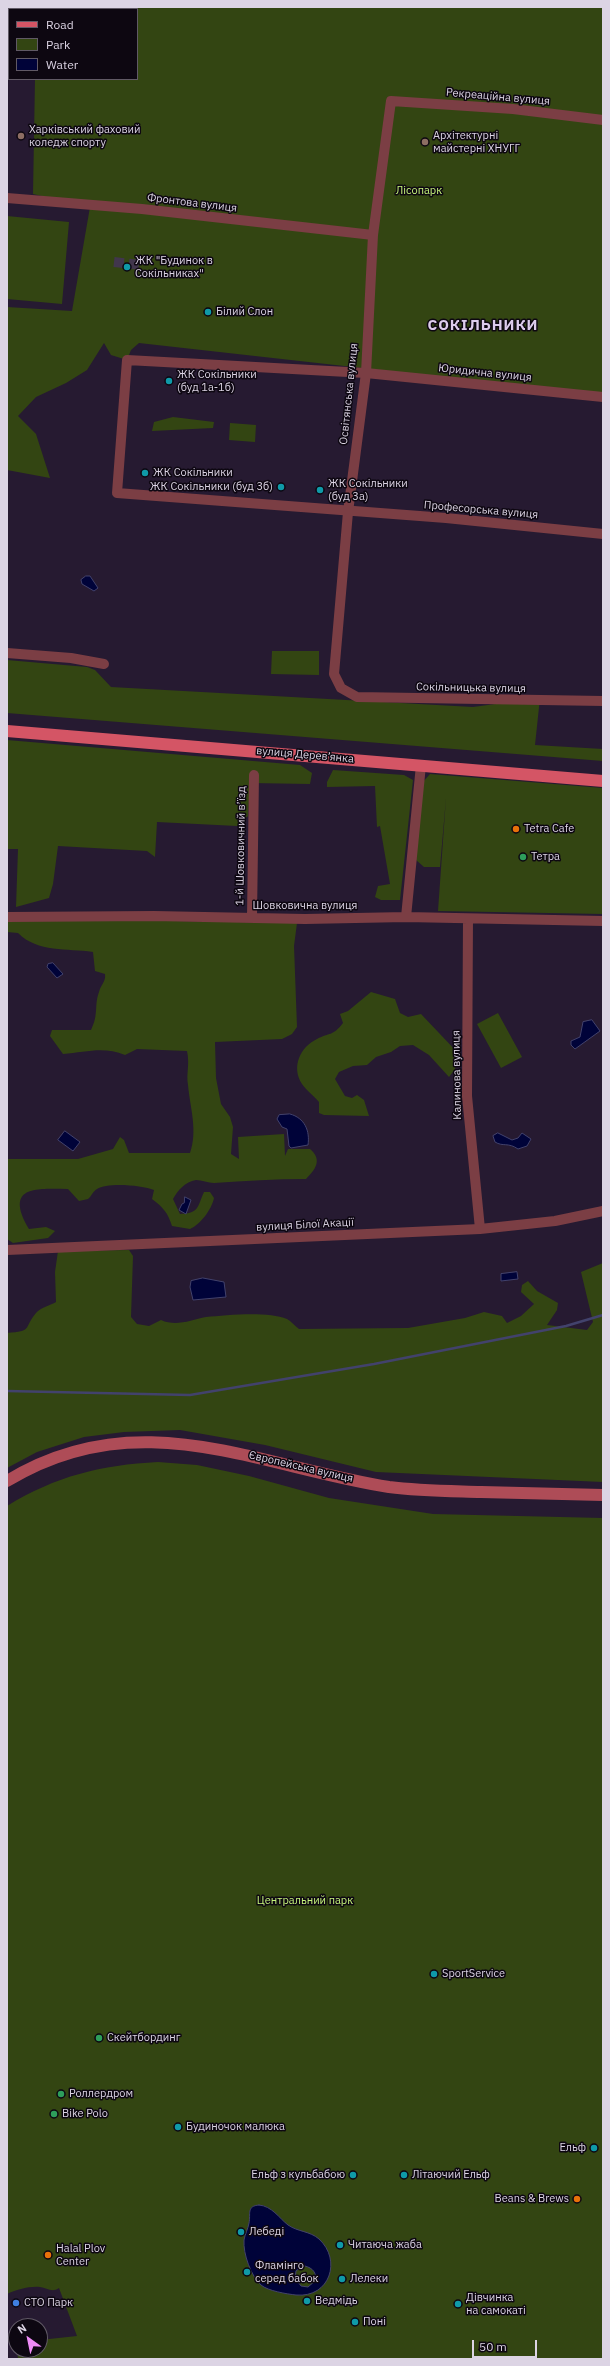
<!DOCTYPE html>
<meta charset="utf-8">
<style>
body{margin:0}
#map{position:relative;width:610px;height:2366px;overflow:hidden;background:#261a31;font-family:"IBM Plex Sans",sans-serif}
canvas{display:block}
.frame{position:absolute;inset:0;border:8px solid #dcd4e4;pointer-events:none}
.legend{position:absolute;left:8px;top:8px;width:130px;height:72px;box-sizing:border-box;background:#0d0711;border:1px solid #605965;margin:0;padding:5px 7px;list-style:none;font-size:12px;color:#dcd4e4}
.legend li{display:flex;align-items:center;gap:8px;height:20px}
.legend b{width:20px;border:1px solid #605965}
.north{position:absolute;left:8px;top:2318px;width:40px;height:40px;box-sizing:border-box;background:#0d0711;border:1px solid #605965;border-radius:50%;rotate:327deg;font-size:11px;font-weight:700;line-height:16px;text-align:center;color:#dcd4e4}
.north::after{content:'';display:block;margin:auto;width:14px;height:18px;background:#ef8bf7;clip-path:polygon(50% 0,100% 100%,50% 72%,0 100%)}
.scale{position:absolute;left:472px;top:2340px;width:65px;height:18px;box-sizing:border-box;border:2px solid #dcd4e4;border-top:0;padding-left:5px;font-size:12px;line-height:14px;white-space:nowrap;color:#dcd4e4;-webkit-text-stroke:3px #0d0711;paint-order:stroke}
</style>
<div id="map">
<canvas width="610" height="2366"></canvas>
<div class="frame"></div>
<ul class="legend">
<li><b style="height:5px;background:#d45565"></b>Road</li>
<li><b style="height:11px;background:#334512"></b>Park</li>
<li><b style="height:11px;background:#000339"></b>Water</li>
</ul>
<div class="north">N</div>
<div class="scale">50 m</div>
</div>
<script>
const g = document.querySelector('canvas').getContext('2d');
g.lineJoin = 'round';
function fillPath(path, color) { g.fillStyle = color; g.fill(path, 'evenodd'); }
function trace(path, color, width, dash) { g.strokeStyle = color; g.lineWidth = width; g.lineCap = dash ? 'butt' : 'round'; g.setLineDash(dash || []); g.stroke(path); }
function write(font, color, halo, rows, align = 'center') {
  g.font = font + ' "IBM Plex Sans",sans-serif'; g.lineWidth = 3; g.setLineDash([]); g.textBaseline = 'middle'; g.strokeStyle = halo; g.fillStyle = color; for (const [text, x, y, turn = 0] of rows) {
    g.save(); g.translate(x, y); g.rotate((+turn || 0) * Math.PI / 180); g.textAlign = isNaN(turn) ? turn : align; if (halo) g.strokeText(text, 0, 0); g.fillText(text, 0, 0); g.restore();
  }
}
fillPath(new Path2D(`
 M39,7H603V395L139,343L131,350L127,360L111,355L104,343L87,370L66,383L36,397L18,416L36,434L50,478L7,470V307L72,311L90,207L33,194L35,79H137V9H39Z
 M7,216L69,222L62,304L7,299Z
 M173,417L214,422L213,428L152,431L154,422Z
 M230,423L256,425L255,442L229,440Z
 M272,651H319V675L271,674Z
 M7,660L87,667L95,670L111,687L473,707L540,698L535,745L603,749V761L7,713Z
 M7,740L300,765L312,773L310,784L250,783L248,816L237,826L157,822L155,857L147,851L58,846L53,884L49,898L16,907L18,849H7Z
 M333,770L404,775L413,780L400,900H381L375,897L378,886L390,884L380,826L377,827L375,786L327,787V782Z
 M430,774L603,788V914L438,911L446,798L440,867H424L416,860L422,783Z
 M52,919L297,923L294,946L297,1027L292,1034L282,1039L215,1042L216,1078L221,1104L230,1117L233,1127L231,1154L239,1159L238,1137L284,1134L285,1156L288,1149H310C323,1160 315,1170 306,1179C275,1179 245,1181 214,1183C208,1183 202,1180 196,1180C185,1182 178,1190 173,1199L180,1214C200,1213 197,1207 204,1192H210L214,1198C212,1209 200,1225 190,1229L172,1226C168,1213 163,1207 152,1199L154,1190C142,1185 107,1182 97,1189C93,1191 91,1197 88,1199L79,1201L68,1189C35,1188 4,1186 29,1229L46,1227L55,1231L48,1238L13,1243L7,1239V1159H78L113,1149L120,1137L124,1140L129,1153H190C198,1130 190,1108 188,1085C186,1073 190,1065 187,1051L137,1049L125,1055C104,1046 86,1052 63,1054L50,1036L52,1030H91C99,1014 94,1005 99,992C101,984 106,982 105,974L95,971L93,952C67,948 38,953 18,933L7,932V920Z
 M371,992L395,999L400,1013L408,1017L421,1014L458,1053L455,1069L449,1077L429,1055L413,1045L400,1046L391,1052L376,1057L367,1065L353,1066L339,1072L335,1079L345,1096L352,1098L357,1095L364,1100L369,1116L324,1115L319,1113V1102C314,1096 306,1090 302,1084C291,1067 300,1047 317,1039C330,1032 332,1037 343,1023L340,1014L348,1011Z
 M498,1013L522,1057L501,1068L477,1024Z
 M129,1250L133,1256L131,1317L137,1324L149,1326L161,1320C176,1327 191,1320 206,1317C227,1315 268,1311 287,1319C291,1321 295,1326 299,1329L408,1328L465,1318L484,1312L502,1316L507,1323L521,1316L534,1304L521,1292L522,1285L528,1281L537,1291L558,1303L557,1310L547,1325L587,1330L593,1322L581,1272L603,1263V1482L376,1472L265,1445L180,1430L124,1432L84,1437L37,1452L7,1468V1333C33,1331 23,1329 36,1313C40,1308 51,1305 56,1302L55,1272L58,1251Z
 M158,1462L197,1465L249,1476L329,1498L433,1514L603,1518V2359H18L17,2350H40V2340L77,2336L59,2288C52,2293 47,2288 40,2287C29,2286 16,2290 7,2294V1506C56,1476 101,1465 158,1462Z`), '#334512');
const water = new Path2D(`
 M86,576H90L98,588L94,591L82,584L81,580Z
 M53,963L63,974L57,978L47,967L48,964Z
 M592,1020L600,1031L575,1049L571,1045V1041L580,1037L583,1022Z
 M290,1114C305,1118 310,1131 308,1145L291,1148L289,1146L287,1129L282,1127L277,1119L279,1115Z
 M65,1131L80,1142L73,1151L58,1140Z
 M498,1133L512,1140L518,1138L522,1133L531,1139L527,1146L518,1149C508,1142 503,1147 495,1142L493,1136Z
 M185,1197L191,1200L186,1214L179,1210L182,1204L184,1203Z
 M517,1272L518,1279L501,1281V1274Z
 M203,1278L224,1282L226,1297L193,1300L190,1287L191,1281Z
 M259,2205C272,2206 279,2218 288,2225C298,2232 310,2231 319,2239C342,2260 330,2298 296,2295C287,2294 268,2291 261,2285C251,2276 243,2254 244,2240C245,2234 248,2229 249,2223C251,2214 246,2206 259,2205ZM305,2266C313,2268 317,2273 315,2281L308,2287L301,2286L295,2278L296,2271Z`);
fillPath(water, '#000339');
trace(water, '#42426c', 1);
trace(new Path2D(`
 M7,1391L190,1395L374,1364L566,1326L603,1315`), '#42426c', 2.5);
trace(new Path2D(`
 M114,262L141,265`), '#41364c', 10, [10, 5]);
trace(new Path2D(`
 M603,120L513,109L391,101L373,235L366,373L348,512L334,674L341,688L357,697L603,701
 M7,198L142,209L373,235
 M603,397L366,373L127,360L117,493L446,518L603,534
 M7,653L71,658L104,664
 M7,917L154,916L305,919L406,917L603,921
 M252,917L254,775
 M406,917L421,765
 M468,919L467,1096L480,1229
 M7,1250L480,1229L555,1221L603,1211`), '#7b3e44', 10);
trace(new Path2D(`
 M7,1481C138,1401 256,1466 389,1487C420,1491 450,1491 481,1492C522,1493 562,1494 603,1495`), '#ae4c57', 12);
trace(new Path2D(`
 M7,731L603,781`), '#d45565', 12);
for (const [x, y, r, color] of [
 [21,136,4,"#8d6e63"],
 [425,142,4,"#8d6e63"],
 [127,267,4,"#0f9aa8"],
 [208,312,4,"#0f9aa8"],
 [169,381,4,"#0f9aa8"],
 [145,473,4,"#0f9aa8"],
 [281,487,4,"#0f9aa8"],
 [320,490,4,"#0f9aa8"],
 [516,829,4,"#e8710a"],
 [523,857,4,"#2e9e5b"],
 [434,1974,4,"#0f9aa8"],
 [99,2038,4,"#2e9e5b"],
 [61,2094,4,"#2e9e5b"],
 [54,2114,4,"#2e9e5b"],
 [178,2127,4,"#0f9aa8"],
 [594,2148,4,"#0f9aa8"],
 [353,2175,4,"#0f9aa8"],
 [404,2175,4,"#0f9aa8"],
 [577,2199,4,"#e8710a"],
 [241,2232,4,"#0f9aa8"],
 [340,2245,4,"#0f9aa8"],
 [48,2255,4,"#e8710a"],
 [247,2272,4,"#0f9aa8"],
 [342,2279,4,"#0f9aa8"],
 [307,2301,4,"#0f9aa8"],
 [16,2303,4,"#3f7fe0"],
 [458,2304,4,"#0f9aa8"],
 [355,2322,4,"#0f9aa8"]
]) { const dot = new Path2D(); dot.arc(x, y, r, 0, 2 * Math.PI); g.fillStyle = color; g.fill(dot); trace(dot, '#0d0711', 1.5); }
write('11px', '#dcd4e4', '#0d0711', [
 ["Рекреаційна вулиця",498,97,5],
 ["Фронтова вулиця",192,203,7],
 ["Юридична вулиця",485,373,6],
 ["Освітянська вулиця",349,394,-84],
 ["Професорська вулиця",481,510,5],
 ["Сокільницька вулиця",471,688,1],
 ["вулиця Дерев’янка",305,755,5],
 ["1-й Шовковичний в’їзд",241,846,-89],
 ["Шовковична вулиця",305,906],
 ["Калинова вулиця",457,1075,-91],
 ["вулиця Білої Акації",305,1225,-3],
 ["Європейська вулиця",301,1467,13]
]);
write('11px', '#dcd4e4', '#0d0711', [
 ["Харківський фаховий",29,130],
 ["коледж спорту",29,143],
 ["Архітектурні",433,136],
 ["майстерні ХНУГГ",433,149],
 ["ЖК \"Будинок в",135,261],
 ["Сокільниках\"",135,274],
 ["Білий Слон",216,312],
 ["ЖК Сокільники",177,375],
 ["(буд 1а-1б)",177,388],
 ["ЖК Сокільники",153,473],
 ["ЖК Сокільники",328,484],
 ["(буд 3а)",328,497],
 ["ЖК Сокільники (буд 3б)",273,487,"right"],
 ["Tetra Cafe",524,829],
 ["Тетра",531,857],
 ["SportService",442,1974],
 ["Скейтбординг",107,2038],
 ["Роллердром",69,2094],
 ["Bike Polo",62,2114],
 ["Будиночок малюка",186,2127],
 ["Ельф",586,2148,"right"],
 ["Ельф з кульбабою",345,2175,"right"],
 ["Літаючий Ельф",412,2175],
 ["Beans & Brews",569,2199,"right"],
 ["Лебеді",249,2232],
 ["Читаюча жаба",348,2245],
 ["Halal Plov",56,2249],
 ["Center",56,2262],
 ["Фламінго",255,2266],
 ["серед бабок",255,2279],
 ["Лелеки",350,2279],
 ["Дівчинка",466,2298],
 ["на самокаті",466,2311],
 ["Ведмідь",315,2301],
 ["СТО Парк",24,2303],
 ["Поні",363,2322]
], 'left');
write('11px', '#c6f57c', '#0d0711', [
 ["Лісопарк",419,191],
 ["Центральний парк",305,1901]
]);
g.letterSpacing = '1px';
write('bold 15px', '#ddcdec', '#0d0711', [
 ["СОКІЛЬНИКИ",483,326]
]);
g.letterSpacing = '0px';
</script>
